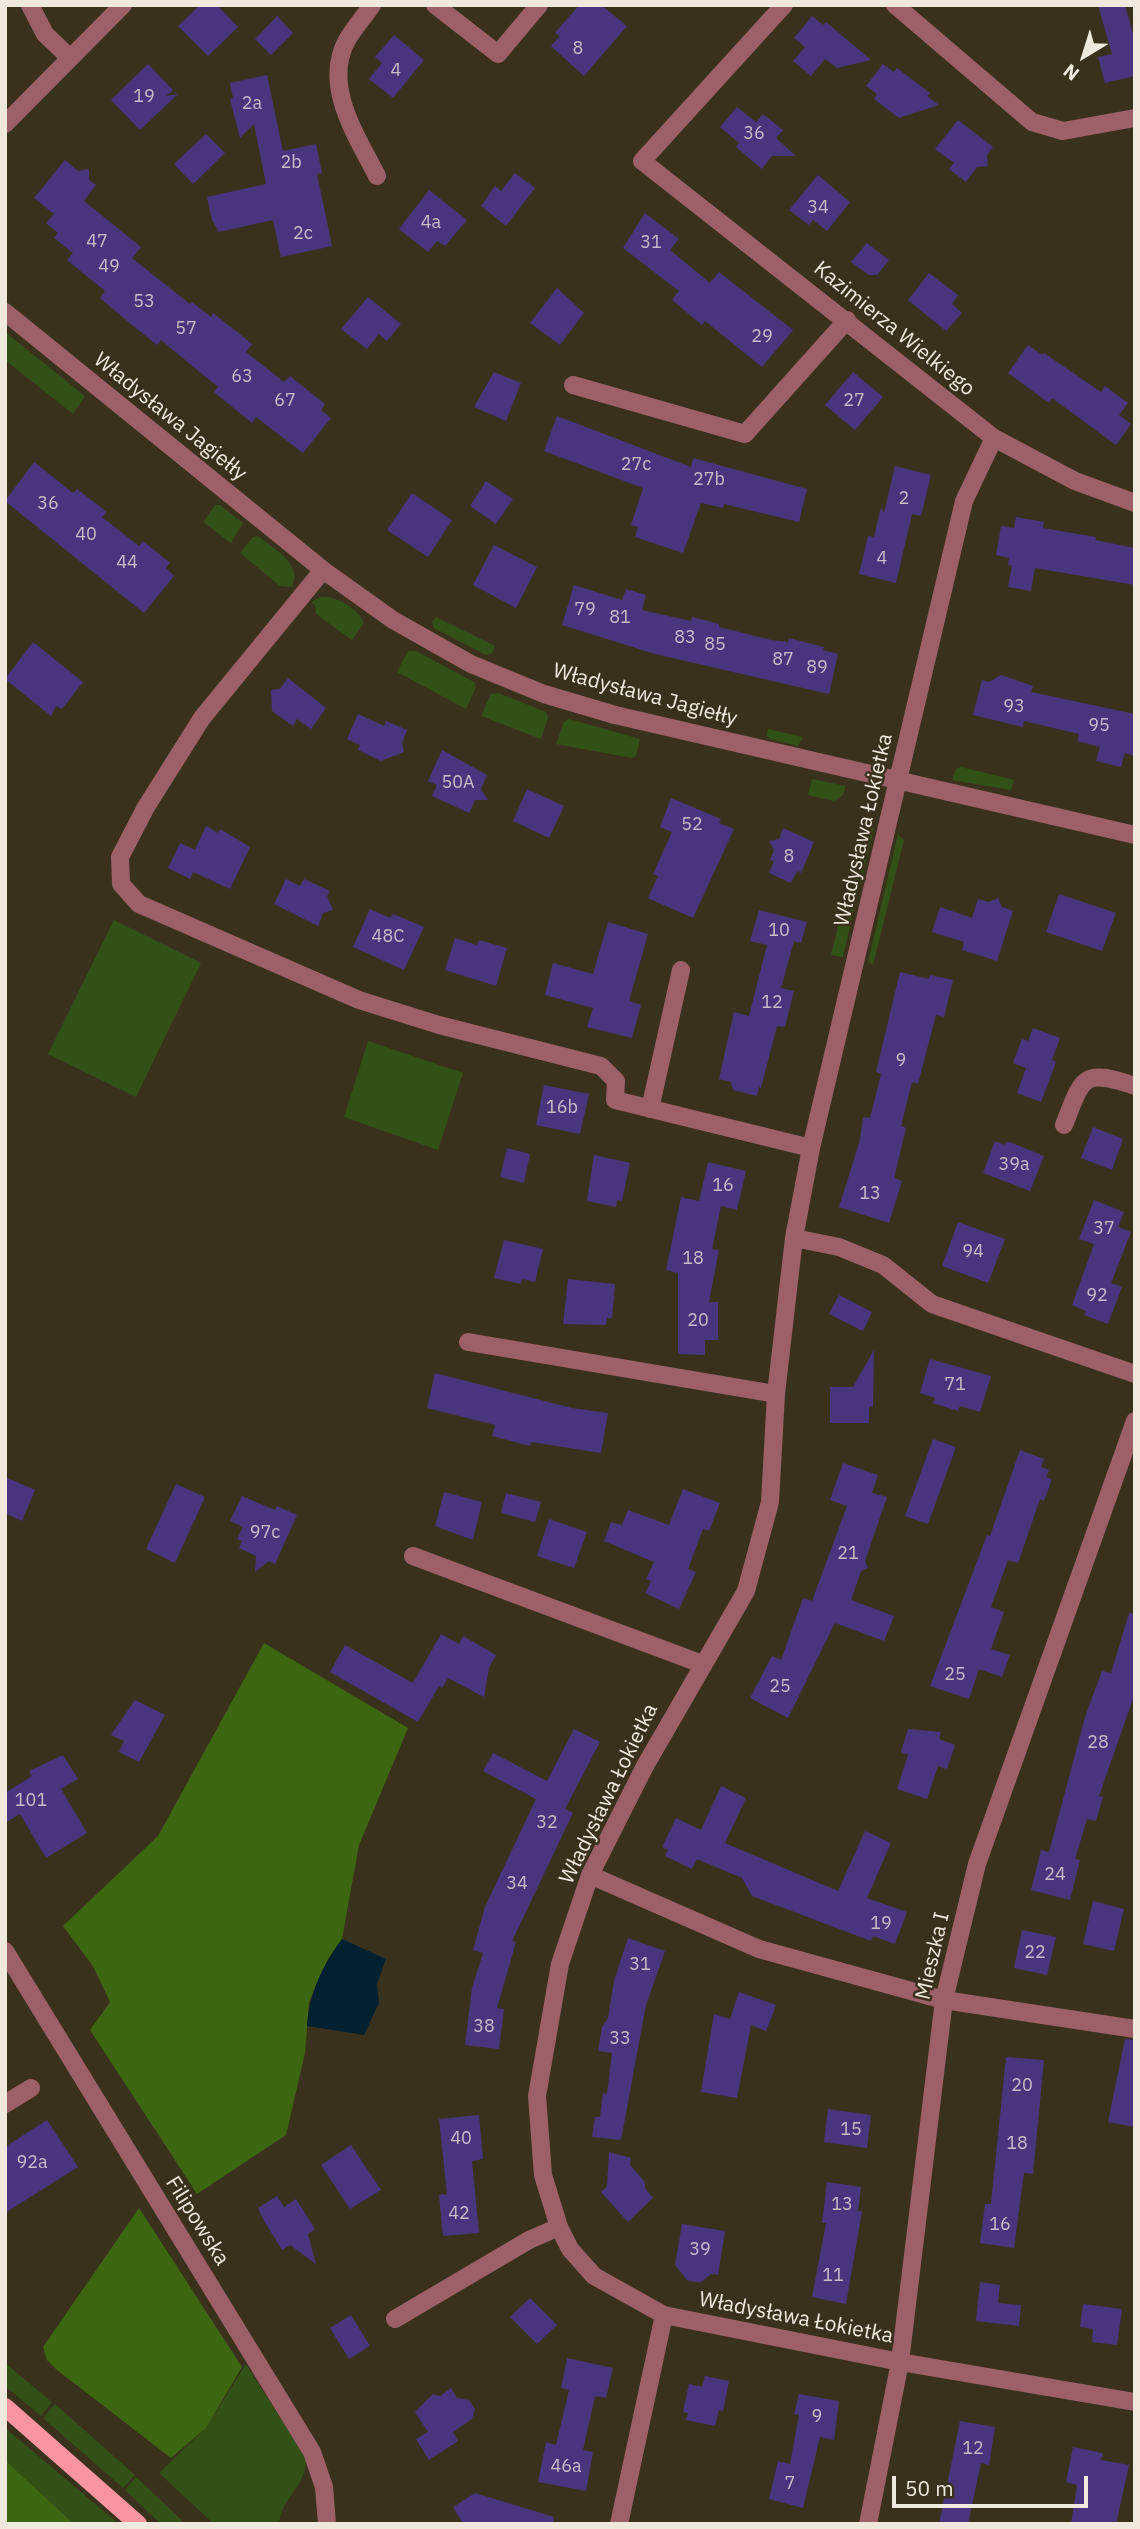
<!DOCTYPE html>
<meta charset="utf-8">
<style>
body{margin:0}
#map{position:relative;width:1140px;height:2529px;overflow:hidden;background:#3a311d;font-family:"IBM Plex Sans",sans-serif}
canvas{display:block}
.frame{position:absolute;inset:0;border:7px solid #f0eade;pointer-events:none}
.north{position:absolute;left:1049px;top:21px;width:70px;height:70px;-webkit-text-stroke:5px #3a311d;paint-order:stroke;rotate:218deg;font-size:19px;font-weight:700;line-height:28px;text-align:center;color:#f0eade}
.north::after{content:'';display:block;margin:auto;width:24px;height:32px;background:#f0eade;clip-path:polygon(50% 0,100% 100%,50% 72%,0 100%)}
.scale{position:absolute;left:892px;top:2476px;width:196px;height:32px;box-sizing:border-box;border:4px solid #f0eade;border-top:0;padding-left:9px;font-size:21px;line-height:24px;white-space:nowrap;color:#f0eade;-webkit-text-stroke:5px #3a311d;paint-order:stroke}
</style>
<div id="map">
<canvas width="1140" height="2529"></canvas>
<div class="frame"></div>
<div class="north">N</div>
<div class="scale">50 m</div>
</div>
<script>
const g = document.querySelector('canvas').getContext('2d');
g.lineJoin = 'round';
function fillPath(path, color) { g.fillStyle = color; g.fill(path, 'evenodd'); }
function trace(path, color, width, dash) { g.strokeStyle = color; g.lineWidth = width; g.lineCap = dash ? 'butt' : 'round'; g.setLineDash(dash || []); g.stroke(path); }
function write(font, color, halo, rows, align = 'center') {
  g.font = font + ' "IBM Plex Sans",sans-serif'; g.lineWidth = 5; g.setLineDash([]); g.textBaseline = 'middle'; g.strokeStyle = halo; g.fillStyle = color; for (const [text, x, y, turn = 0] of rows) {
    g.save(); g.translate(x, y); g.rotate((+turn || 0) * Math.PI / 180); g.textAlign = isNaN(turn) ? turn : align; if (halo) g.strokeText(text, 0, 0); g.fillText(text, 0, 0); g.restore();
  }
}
fillPath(new Path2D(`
 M5,332L85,396L73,414L5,360Z
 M215,505H220L243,523L231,543L203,522Z
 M258,536C274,549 303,563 292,587L280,586L240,553L253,537Z
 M320,597C335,595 359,609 364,623L352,640L316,614L315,605L311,602Z
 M436,617L495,646L492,653L486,655L434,628L432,622Z
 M408,651H416L474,682L476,687L466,709L397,672Z
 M498,693L546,712L548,717L541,739L481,716L491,694Z
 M569,719L640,739L636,756L632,758L556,744L564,722Z
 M768,729L803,737L798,746L770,739L767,735Z
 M961,767L1014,780L1011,790L952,780L956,769Z
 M812,779L846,786L843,795L834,801L808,795Z
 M866,827L874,828L860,886L849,883L861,834Z
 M898,834L904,840L873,965L868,962Z
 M843,906L854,909L843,957L831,955Z
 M114,920L201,963L136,1097L48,1054Z
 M368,1041L463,1073L438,1150L344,1117Z
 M5,2363L52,2402L41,2416L5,2386Z
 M246,2364L306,2459C306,2488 281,2497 279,2524H214L159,2473L206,2428Z
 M55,2404L135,2475L123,2488L43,2418Z
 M5,2428L119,2524H74L5,2460Z
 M136,2477L186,2524H161L125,2490Z`), '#325116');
fillPath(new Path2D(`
 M264,1643L408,1728L359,1845L342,1939L328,1959L309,2002L305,2053L286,2135L197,2194L90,2030L110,2002L93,1966L63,1926L158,1836Z
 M139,2208L242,2367L206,2428L171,2458L57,2370L47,2360L43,2347Z
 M5,2460L74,2524H5Z`), '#3d6611');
fillPath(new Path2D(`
 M342,1939L386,1959L377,1984L379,2003L364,2035L307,2026C309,1994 322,1966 342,1939Z`), '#012131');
fillPath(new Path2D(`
 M200,5H217L238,27L208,56L178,26Z
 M579,5H601L627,26L584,76L551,46L560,36L555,33Z
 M1098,5H1125L1135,41V76L1105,83L1098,57L1112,54Z
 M277,16L293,33L271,55L255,39Z
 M812,16L823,25L826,22L871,60L837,68L825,59L811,76L793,61L805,47L794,38Z
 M394,35L424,60L393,98L369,79L382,63L375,57Z
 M148,64L173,90L166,96L178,94L140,130L111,100Z
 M883,64L894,72L897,68L930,93L927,96L939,105L899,118L874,99L877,94L866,86Z
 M267,75L283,151L316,144L322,173L317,174L332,246L281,257L273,220L219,232L212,220L207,197L266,184L254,124L240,138L230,99L233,98L230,83Z
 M737,107L756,122L763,114L783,130L776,138L796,156H772L762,169L736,147L739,143L720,127Z
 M958,120L993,147L987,155L988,166L977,167L966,182L949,169L954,163L935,149Z
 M206,134L225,153L193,184L174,164Z
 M65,160L78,171L89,169V180L96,185L84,201L141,247L132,258L190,304L192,302L211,317L213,313L252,344L246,352L284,382L290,376L325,404L321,410L331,418L303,453L256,417L252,423L214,392L218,387L161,340L157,345L126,320L100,298L105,291L67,260L73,253L54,238L58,233L46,223L54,214L34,198Z
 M515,173L535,188L506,226L481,206L495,186L501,191Z
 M818,175L850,202L827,231L813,220L809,225L789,210Z
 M429,190L467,220L445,246L437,241L428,252L399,229Z
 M645,213L679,239L670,250L710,283L719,272L793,330L762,367L705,321L702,325L672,300L679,291L623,248Z
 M867,243L889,260L877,275H869L851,262Z
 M929,273L958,295L952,304L962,313L946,331L908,300Z
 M557,288L584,313L560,345L530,323Z
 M368,297L401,324L387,341L379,334L367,349L341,329Z
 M1028,345L1042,355L1044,353L1101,392L1105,386L1128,403L1119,415L1131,424L1116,445L1052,398L1049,403L1008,373Z
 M494,372L521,383L506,421L474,407Z
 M853,372L883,397L855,430L825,405Z
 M557,416L691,467L693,458L807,489L799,522L724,504L723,508L701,503L683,553L635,537L638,527L631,525L643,488L544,451Z
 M34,462L73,493L77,489L107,512L102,517L139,546L143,541L170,563L166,568L174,576L144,613L5,501Z
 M895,466L931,475L921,516L912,514L896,583L859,574L868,536L874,537L881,507L884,513Z
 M486,481L513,499L496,524L470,506Z
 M412,493L452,520L428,557L387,530Z
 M1016,517L1044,522L1043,528L1096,537L1095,540L1135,548V585L1035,568L1031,591L1008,587L1012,566L1008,565L1009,558L996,555L1001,526L1014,528Z
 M494,545L537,567L516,608L473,585Z
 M574,585L622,600L626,589L646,595L642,610L691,621L692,617L708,621L719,624V627L771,640L788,642L789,638L824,647L823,650L838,654L829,694L655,654L562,625Z
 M33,642L83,682L62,709L56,706L51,716L5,679Z
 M1001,675L1033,686L1031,692L1135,714V756L1125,753L1121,767L1096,761L1100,747L1077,741L1079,734L1024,721L1023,727L973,715L982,680L989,682Z
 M288,678L326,708L311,729L297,719L293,726L272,711L271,690L280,689Z
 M358,714L384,726L386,721L407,730L402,743L404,752L381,761L358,750L360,745L347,739Z
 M442,750L487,775L481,789L488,800H475L469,813L432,796L437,785L428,781Z
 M527,789L564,806L549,838L513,821Z
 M671,798L721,819L719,823L734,829L693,918L648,898L658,876L653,874L672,832L660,827Z
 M206,826L218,833L220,829L250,847L230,889L193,872L190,879L168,868L180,843L195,850Z
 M783,828L814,842L801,873L797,871L791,883L769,873L774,861L770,860L774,850L769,841L779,839Z
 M286,879L300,886L304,879L330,891L327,896L333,910L323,913L318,926L274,904Z
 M1059,894L1116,913L1102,951L1046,932Z
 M998,898L1002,907L1013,911L997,961L962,950L964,942L932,932L940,907L972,918L978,899L989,902Z
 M370,909L390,918L393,914L424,927L404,970L353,947Z
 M759,910L807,922L801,943L794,941L781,988L794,991L785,1027L777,1026L761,1088L759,1087L757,1096L733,1090L731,1082L719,1079L734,1012L749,1016L767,945L750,941Z
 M608,922L648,934L629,1001L641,1005L632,1038L587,1027L593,1008L545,995L553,963L593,974Z
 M455,938L477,945L479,940L507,948L496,986L445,970Z
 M900,972L929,979L930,975L953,980L944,1017L936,1015L918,1084L912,1082L901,1126L906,1128L894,1178L902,1181L889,1223L839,1207L860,1140L863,1117L870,1118L881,1074L876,1072Z
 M1033,1028L1060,1038L1052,1060L1056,1062L1041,1102L1017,1093L1026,1068L1013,1063L1022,1039L1028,1041Z
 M544,1085L589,1094L580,1134L536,1125Z
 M1093,1127L1123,1139L1112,1170L1081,1158Z
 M995,1141L1005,1145L1007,1141L1044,1156L1030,1191L983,1173Z
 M507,1148L530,1154L524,1183L500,1177Z
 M594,1155L630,1163L622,1201L617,1200L616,1207L587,1201Z
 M708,1162L746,1171L737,1210L721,1206L712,1249L719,1250L709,1302H718V1340H705V1355L678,1354V1273L666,1270L681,1197L699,1201Z
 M1094,1200L1124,1212L1118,1227L1131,1232L1111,1283L1122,1287L1108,1324L1084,1315L1086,1311L1072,1305L1094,1244L1079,1239Z
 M958,1222L1005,1239L988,1283L942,1266Z
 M504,1240L543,1249L535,1282L522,1279L521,1284L494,1278Z
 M568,1279L615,1284L612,1318H607L606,1325L563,1324Z
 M839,1295L872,1312L863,1331L829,1314Z
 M874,1350L873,1407L869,1406V1423H830V1387H853Z
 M930,1359L991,1376L980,1412L960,1406L958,1411L933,1403L935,1398L920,1393Z
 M435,1373L572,1408L608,1413L601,1453L531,1442L530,1446L492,1436L495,1425L427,1408Z
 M933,1439L956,1447L928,1524L905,1516Z
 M1020,1450L1044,1459L1041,1467L1049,1470L1046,1477L1052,1479L1044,1501L1040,1499L1018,1563L1008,1560L991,1607L1004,1612L991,1649L1010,1655L1002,1677L979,1669L969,1699L930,1686L987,1535L990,1536Z
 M843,1463L878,1475L872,1493L887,1497L865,1561L868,1568L861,1571L851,1600L894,1616L884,1641L835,1623L788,1718L750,1698L772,1656L781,1660L803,1598L812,1601L847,1506L830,1500Z
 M5,1477L35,1490L22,1521L5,1513Z
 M176,1484L205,1497L175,1563L146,1549Z
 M683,1489L720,1503L709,1531L703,1529L688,1569L696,1572L679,1609L645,1593L651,1581L646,1579L654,1562L604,1541L611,1522L622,1525L628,1510L669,1525Z
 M444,1492L482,1502L473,1540L435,1526Z
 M506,1493L541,1502L535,1522L501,1513Z
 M242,1496L275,1510L277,1506L297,1515L275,1564L269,1561L255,1572L256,1556L239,1548L242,1541L237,1539L243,1527L230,1521Z
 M549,1519L587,1532L574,1568L537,1556Z
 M1129,1613L1135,1614V1693L1099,1796L1103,1797L1096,1821L1087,1819L1075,1859L1080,1860L1070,1900L1031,1890L1041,1850L1049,1852L1085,1717L1102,1671L1111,1673Z
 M441,1634L459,1644L463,1636L496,1655L489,1668L484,1697L448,1678L442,1688L439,1686L418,1722L330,1672L345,1645L413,1683Z
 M135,1700L165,1715L139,1762L119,1752L124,1741L111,1735Z
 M574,1729L600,1742L565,1809L573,1813L512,1941L516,1942L497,2008L504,2009L499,2049L465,2045L472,1988L483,1953L473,1950L485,1907L536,1799L483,1771L493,1753L547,1781Z
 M908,1729L941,1732L939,1739L955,1745L947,1769L938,1766L927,1799L897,1789L908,1755L901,1752Z
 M63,1755L78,1779L61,1789L87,1833L46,1858L20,1814L5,1823V1793L32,1776L29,1771Z
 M721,1786L746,1798L725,1843L838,1891L865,1831L891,1843L867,1898L907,1912L895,1944L873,1936L871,1941L752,1896L742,1878L697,1859L692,1869L665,1856L668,1850L662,1847L676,1818L701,1830Z
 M1093,1901L1124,1909L1114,1951L1083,1944Z
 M1022,1930L1056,1937L1047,1975L1014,1968Z
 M628,1938L665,1951L646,2005L621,2140L592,2137L595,2117H600L603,2093L607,2094L612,2053L598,2051L602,2027L608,2018L614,1981Z
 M739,1992L776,2005L774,2011L766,2031L751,2025L737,2098L701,2092L714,2014L730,2019Z
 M1125,2039L1135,2040V2127L1108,2122Z
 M1006,2057L1044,2060L1033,2174L1024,2173L1014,2248L980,2243L985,2204H991Z
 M828,2109L871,2115L867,2148L824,2142Z
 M479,2115L483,2159L472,2161L479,2233L443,2236L439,2195L447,2194L439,2119Z
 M47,2120L78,2167L5,2213V2147Z
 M351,2145L381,2190L350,2209L321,2165Z
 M609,2152L631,2158L630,2165L645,2182V2188L653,2198L628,2222L601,2192L607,2186Z
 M827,2182L861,2187L858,2211H862L846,2304L812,2297L826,2223H822Z
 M277,2196L284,2207L296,2199L315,2229L308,2234L316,2264L290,2245L282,2250L263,2219L258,2208Z
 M682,2224L725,2231L718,2275L711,2274L700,2283L687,2280L675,2265Z
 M980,2282L1000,2285L998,2303L1021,2305L1019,2326L976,2321Z
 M530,2298L557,2325L537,2344L510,2317Z
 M1083,2304L1122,2309L1117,2345L1092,2342L1093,2329L1080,2327Z
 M351,2315L370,2346L349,2359L330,2328Z
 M567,2358L613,2368L606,2398L595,2396L583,2450L593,2452L586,2491L538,2482L546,2442L556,2445L569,2390L561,2388Z
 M705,2376L729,2381L723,2411L719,2410L715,2426L686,2420L688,2413L683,2412L689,2384L702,2387Z
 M451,2388L457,2398L469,2400L475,2409L472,2419L453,2432L458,2441L429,2460L416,2439L428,2432L415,2412L433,2394L440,2396Z
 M799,2394L839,2401L834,2440L820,2437L803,2508L769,2499L778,2461L790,2464L799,2415L794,2414Z
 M960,2421L995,2427L989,2465L981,2463L968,2524H939Z
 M1073,2447L1103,2453L1101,2460L1129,2465L1116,2524H1071L1077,2485L1066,2482Z
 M475,2493L554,2517L553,2524H463L453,2507Z`), '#49357e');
trace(new Path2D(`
 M30,5L45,34L70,58
 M372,5C364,17 354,28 347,40C322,86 357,136 377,176
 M435,5L498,54L539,5
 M784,5L642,161L994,438L1075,481L1135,503
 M895,5L1032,122L1063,131L1135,118
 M5,124L123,5
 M5,312L323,570L393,620L471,664L544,694L615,715L1135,835
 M573,385L745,434L847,320
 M994,438L964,501L811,1148L794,1238L776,1394L770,1502L746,1591L645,1766L590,1875L560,1964L537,2096L543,2175L559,2227L570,2249L594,2276L664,2315L900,2362L1135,2402
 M323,570L202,718L146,807L120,857L121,884L139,904L359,1000L439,1025L601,1066L616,1081L615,1100L811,1148
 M650,1109L681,970
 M1064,1125C1083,1077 1082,1068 1135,1086
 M794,1238L839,1247L883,1265L932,1304L1135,1374
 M468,1342L776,1394
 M413,1556L702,1664
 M590,1875L759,1949L944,2000L1135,2029
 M5,1951L312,2452L324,2487L327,2524
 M5,2104L31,2088
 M395,2319L529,2240L559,2227
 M619,2524L664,2315
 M868,2524L900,2362L944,2000L977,1864L1135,1421`), '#9e6068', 18);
trace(new Path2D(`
 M5,2407L138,2524`), '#f994a1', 18);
write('18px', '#c6bdc6', null, [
 ["8",578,49],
 ["4",396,71],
 ["19",144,97],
 ["2a",252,104],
 ["36",754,134],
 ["2b",291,163],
 ["34",818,208],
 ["4a",431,223],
 ["2c",303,234],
 ["47",97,242],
 ["31",651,243],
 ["49",109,267],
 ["53",144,302],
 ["57",186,329],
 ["29",762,337],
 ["63",242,377],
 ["67",285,401],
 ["27",854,401],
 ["27c",636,465],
 ["27b",709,480],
 ["2",904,499],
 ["36",48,504],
 ["40",86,535],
 ["4",882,559],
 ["44",127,563],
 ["79",585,610],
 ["81",620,618],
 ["83",685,638],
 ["85",715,645],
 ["87",783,660],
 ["89",817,668],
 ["93",1014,707],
 ["95",1099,726],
 ["50A",458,783],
 ["52",692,825],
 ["8",789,857],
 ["10",779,931],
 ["48C",388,937],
 ["12",772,1003],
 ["9",901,1061],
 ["16b",562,1108],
 ["39a",1014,1165],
 ["16",723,1186],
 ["13",870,1194],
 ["37",1104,1229],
 ["94",973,1252],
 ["18",693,1259],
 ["92",1097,1296],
 ["20",698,1321],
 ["71",955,1385],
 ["97c",265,1533],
 ["21",848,1554],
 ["25",955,1675],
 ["25",780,1687],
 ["28",1098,1743],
 ["101",31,1801],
 ["32",547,1823],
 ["24",1055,1875],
 ["34",517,1884],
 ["19",881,1924],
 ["22",1035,1953],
 ["31",640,1965],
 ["38",484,2027],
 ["33",620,2039],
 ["20",1022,2086],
 ["15",851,2130],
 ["40",461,2139],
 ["18",1017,2144],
 ["92a",32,2163],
 ["13",842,2205],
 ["42",459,2214],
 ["16",1000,2225],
 ["39",700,2250],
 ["11",833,2276],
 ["9",817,2417],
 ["12",973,2449],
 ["46a",566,2467],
 ["7",790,2484]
]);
write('21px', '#f0eade', '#3a311d', [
 ["Kazimierza Wielkiego",894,329,39],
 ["Władysława Jagiełły",170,417,39],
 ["Władysława Jagiełły",645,695,15],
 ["Władysława Łokietka",864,830,-77],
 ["Władysława Łokietka",609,1794,-64],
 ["Mieszka I",933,1956,-77],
 ["Filipowska",197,2221,58],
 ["Władysława Łokietka",796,2318,11]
]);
</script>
